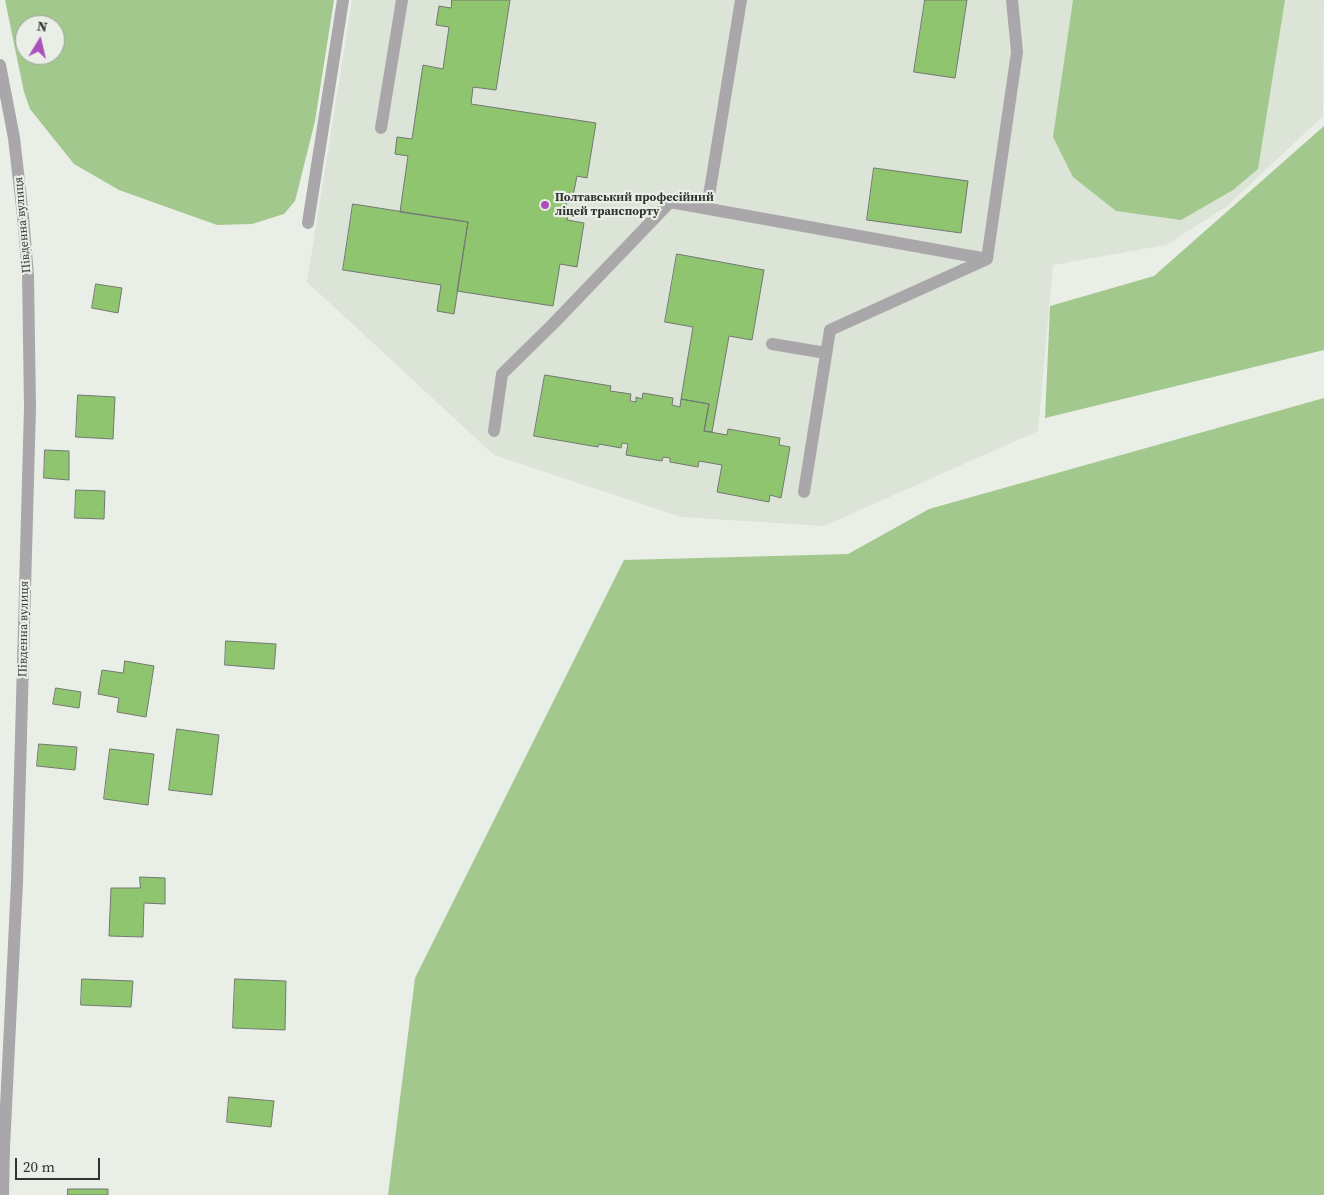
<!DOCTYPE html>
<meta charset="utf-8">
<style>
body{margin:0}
#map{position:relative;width:1324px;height:1195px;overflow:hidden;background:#e9efe6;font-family:"Source Serif 4",serif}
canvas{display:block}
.north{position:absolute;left:15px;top:15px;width:50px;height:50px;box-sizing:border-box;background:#e9efe6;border:1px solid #9fa49d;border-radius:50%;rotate:9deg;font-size:14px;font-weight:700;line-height:20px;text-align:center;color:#313430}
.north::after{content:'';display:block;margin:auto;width:18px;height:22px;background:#ab50bc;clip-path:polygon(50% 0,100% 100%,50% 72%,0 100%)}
.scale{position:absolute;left:15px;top:1158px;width:85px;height:22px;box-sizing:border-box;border:2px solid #313430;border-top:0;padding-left:6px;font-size:15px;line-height:18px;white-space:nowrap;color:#313430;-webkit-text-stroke:4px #e9efe6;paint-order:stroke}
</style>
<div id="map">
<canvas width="1324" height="1195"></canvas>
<div class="north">N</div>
<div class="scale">20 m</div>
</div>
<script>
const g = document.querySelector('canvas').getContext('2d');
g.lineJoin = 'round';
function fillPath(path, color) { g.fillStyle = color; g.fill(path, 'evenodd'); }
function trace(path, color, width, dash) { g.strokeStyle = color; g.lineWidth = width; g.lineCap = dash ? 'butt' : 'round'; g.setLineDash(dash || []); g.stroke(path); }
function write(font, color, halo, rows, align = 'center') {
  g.font = font + ' "Source Serif 4",serif'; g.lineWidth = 4.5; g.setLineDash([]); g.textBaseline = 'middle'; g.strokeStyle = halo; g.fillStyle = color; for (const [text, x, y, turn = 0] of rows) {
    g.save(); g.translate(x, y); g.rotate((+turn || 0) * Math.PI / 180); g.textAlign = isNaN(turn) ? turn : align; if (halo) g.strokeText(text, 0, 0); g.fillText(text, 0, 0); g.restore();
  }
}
fillPath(new Path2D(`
 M352,0H1324L1323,116L1226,207L1166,245L1053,265L1038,431L824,526L681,517L494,455L307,282Z`), '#dbe4d6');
fillPath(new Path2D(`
 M5,0H334L315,121L295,201L284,214L252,224L217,225L119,190L74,164L30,109L24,92ZM25,25H55V55H25Z
 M1073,0H1285L1258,169L1233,190L1181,220L1116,211L1073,177L1053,137Z
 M1324,126V350L1045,418L1050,306L1154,276Z
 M1324,398V1195H388L415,978L624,560L848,554L929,509Z`), '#a3c88d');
const building = new Path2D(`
 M452,0H510L496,90L473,87L471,104L596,123L587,178L577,176L573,196L568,195L565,214L568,215L567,220L584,223L577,267L560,264L553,306L457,291L468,222L400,212L408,156L395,154L397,137L412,139L423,65L443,69L449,27L436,25L439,6L451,8Z
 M925,0H967L955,78L914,72Z
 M874,168L968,181L961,233L867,220Z
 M353,204L468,222L454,314L437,311L441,285L343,270Z
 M677,254L764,270L752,340L729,336L712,432L704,431L709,404L681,399L693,327L665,322Z
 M96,284L122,288L118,313L92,308Z
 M545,375L611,386L610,391L631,394L630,401L636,402V397L642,399L643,393L673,398L672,405L680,407L681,399L709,404L704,431L727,435L728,429L780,438L779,445L790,447L781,498L770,495L769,502L717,492L722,465L699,461L698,467L670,462V458L663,457L662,461L626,455L628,444L622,443L621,448L599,444L598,447L534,436Z
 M78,395L115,397L113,439L76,437Z
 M45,450L69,451V480L44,478Z
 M76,490L105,491L104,519L75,518Z
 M226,641L276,644L274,669L225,665Z
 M125,661L154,666L146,717L117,712L119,698L98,694L102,670L123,673Z
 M56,688L81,692L79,708L53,704Z
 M177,729L219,735L212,795L169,790Z
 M39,744L77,747L75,770L37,766Z
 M110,749L154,754L148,805L104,799Z
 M140,877L165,878V904L144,903L143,937L109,936L111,888H140Z
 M82,979L133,981L131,1007L81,1005Z
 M235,979L286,981L285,1030L233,1028Z
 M229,1097L274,1101L271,1127L227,1122Z
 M68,1189H108V1195H68Z`);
fillPath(building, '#90c570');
trace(building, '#737871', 1);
trace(new Path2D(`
 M0,65L14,138L23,216L28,275L30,407L17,882L4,1148L3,1195
 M381,128L402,0
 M707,208L741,0
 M308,223L343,0
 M772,344L826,353
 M494,431L502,374L553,324L670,202L987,259L1017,52L1012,0
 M804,492L830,330L987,259`), '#aaa7aa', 12);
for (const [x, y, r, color] of [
 [545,205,5,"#ab50bc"]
]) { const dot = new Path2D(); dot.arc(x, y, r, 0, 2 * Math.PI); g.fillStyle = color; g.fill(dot); trace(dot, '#e9efe6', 2); }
write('bold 12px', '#313430', '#e9efe6', [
 ["Полтавський професійний",555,198],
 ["ліцей транспорту",555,212]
], 'left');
write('12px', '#313430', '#e9efe6', [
 ["Південна вулиця",23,225,-95],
 ["Південна вулиця",24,629,-89]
]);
</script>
